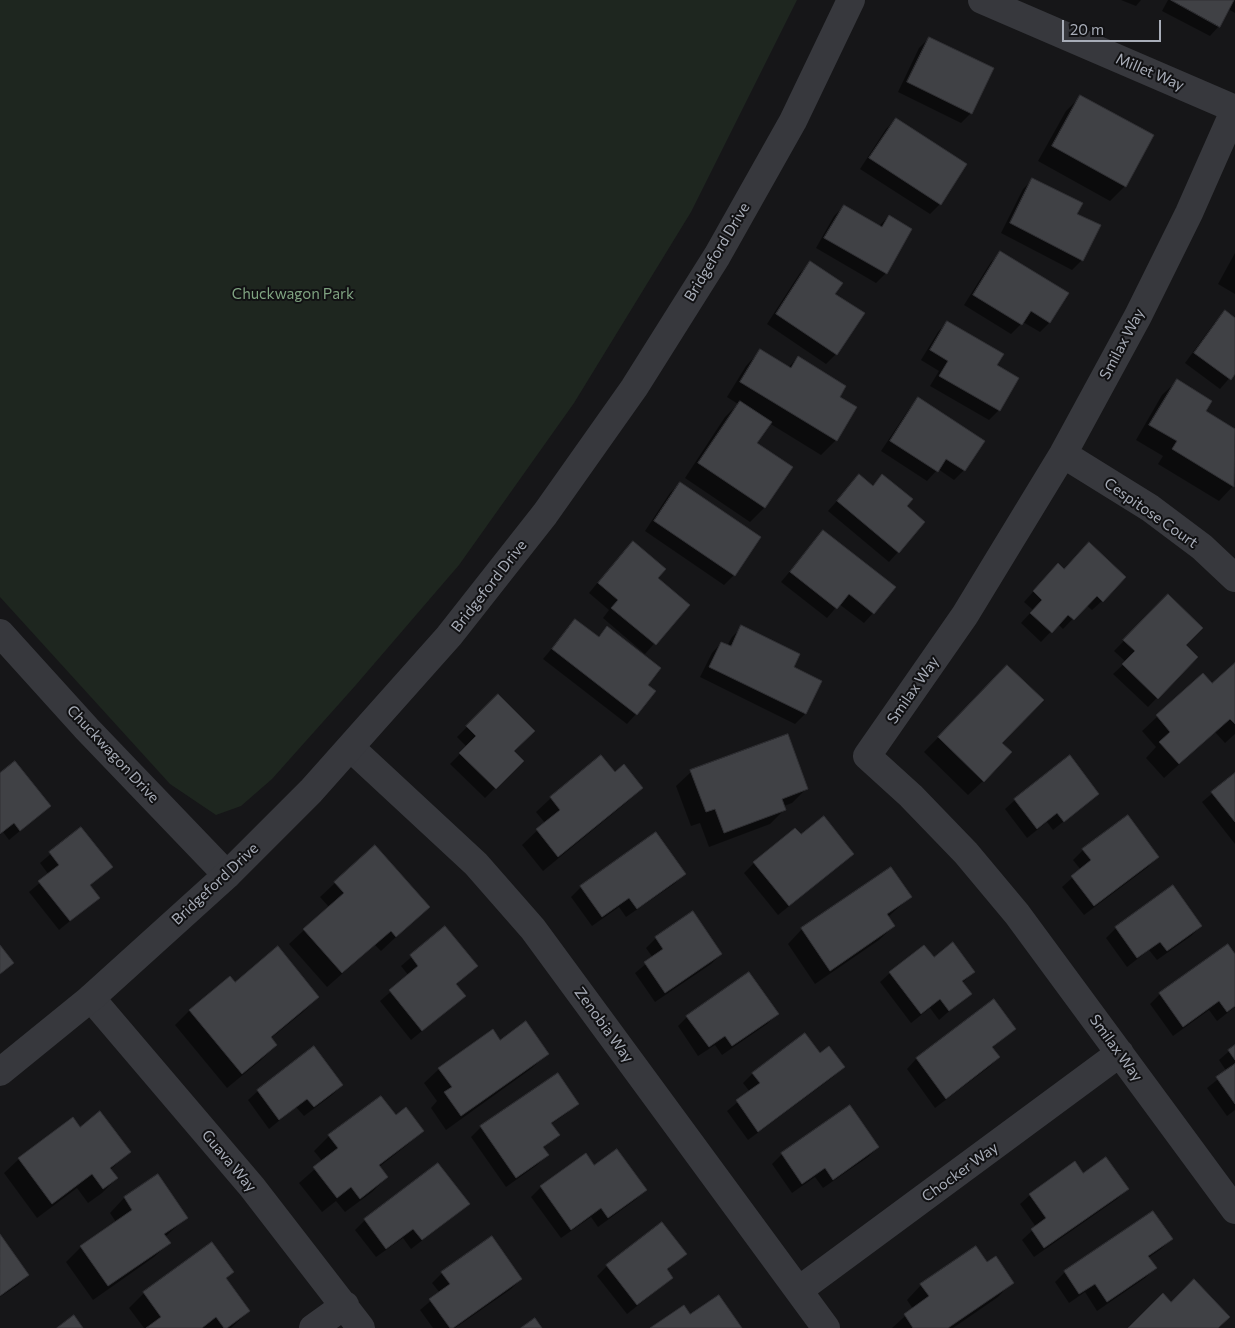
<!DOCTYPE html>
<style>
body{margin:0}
#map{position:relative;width:1235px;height:1328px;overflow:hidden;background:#161618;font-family:Commissioner,sans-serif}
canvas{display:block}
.scale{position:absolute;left:1062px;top:20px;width:99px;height:22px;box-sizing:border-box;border:2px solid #a8adb8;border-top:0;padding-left:6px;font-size:15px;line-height:18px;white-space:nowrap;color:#a8adb8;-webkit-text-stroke:4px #111113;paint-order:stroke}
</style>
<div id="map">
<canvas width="1235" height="1328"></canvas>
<div class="scale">20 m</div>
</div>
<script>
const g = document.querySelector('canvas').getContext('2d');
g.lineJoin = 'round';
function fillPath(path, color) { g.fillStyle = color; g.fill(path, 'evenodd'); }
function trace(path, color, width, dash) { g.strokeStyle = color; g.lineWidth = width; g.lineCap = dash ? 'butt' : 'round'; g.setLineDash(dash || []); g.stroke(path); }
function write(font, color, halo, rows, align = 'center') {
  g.font = font + ' Commissioner,sans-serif'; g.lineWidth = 4; g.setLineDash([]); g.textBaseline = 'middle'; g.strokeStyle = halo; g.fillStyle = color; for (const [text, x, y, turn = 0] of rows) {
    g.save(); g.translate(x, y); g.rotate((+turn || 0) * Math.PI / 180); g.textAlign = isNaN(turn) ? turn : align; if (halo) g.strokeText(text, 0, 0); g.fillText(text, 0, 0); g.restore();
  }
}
fillPath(new Path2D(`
 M0,0H797L691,212L574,403L459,565L355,686L272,779L241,806L216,815L170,784L0,597Z`), '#1e261f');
fillPath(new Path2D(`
 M1121,0H1141L1136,6Z
 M1168,0H1235V13L1228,9L1219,26L1210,36L1162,11Z
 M929,38L971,113L961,123L898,92L919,48Z
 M1081,96L1125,186L1110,201L1038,161L1066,111Z
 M896,119L940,204L930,214L860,169L886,129Z
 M1033,179L1075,214L1082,260L1072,270L1001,233L1023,189Z
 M844,206L879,226L889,216L886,273L876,283L816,248L834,216Z
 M1001,252L1049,323L1040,332L1023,322L1011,334L964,305L991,262Z
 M1235,253V294L1218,284Z
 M810,263L836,354L826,364L767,324L800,273Z
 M1225,312L1235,319V376L1233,374L1220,389L1185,363L1215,322Z
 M947,322L995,365L999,410L989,420L930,386L939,371L921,360L938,332Z
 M760,351L788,368L798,357L838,397L836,440L821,455L769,423L756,444L792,468L764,508L750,522L685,478L725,417L738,404L727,397L746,366Z
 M1177,381L1204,412L1235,430V484L1219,501L1158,464L1163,456L1136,440L1162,395Z
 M918,399L964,470L954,480L938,469L927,481L881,451L909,409Z
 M883,475L905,506L898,552L889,562L828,511L859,476L872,486Z
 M680,483L759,538L734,575L724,585L645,531L670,493Z
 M823,532L873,613L864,623L839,604L827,618L781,582Z
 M623,552L688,605L645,654L603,618L609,610L589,593Z
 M1079,554L1102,601L1092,610L1086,605L1063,629L1058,624L1041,642L1021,623L1033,610L1024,602L1048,575L1064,570Z
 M1168,596L1185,646L1197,657L1148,707L1113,674L1126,662L1114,651Z
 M575,621L597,638L607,628L646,685L636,714L627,724L543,659Z
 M742,627L792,667L821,681L805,714L795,724L700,677L712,653L721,643L727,646L732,637Z
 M1235,664V734L1225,743L1215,732L1164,778L1146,758L1156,747L1142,731L1203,674L1212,685Z
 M993,681L1001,743L983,781L968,795L924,752Z
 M498,696L512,751L522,761L485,798L450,764L467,747L457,737Z
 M691,772L807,788L792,803L784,806L785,809L770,824L709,847L700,823L691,826L676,786Z
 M615,774L642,788L627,802L543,871L522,845L545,823L536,812L551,798Z
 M1235,774V844L1202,802Z
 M0,775L50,806L9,840L3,832L0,835Z
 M1097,794L1053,830L1047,822L1027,838L1005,809L1015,800Z
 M81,828L111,866L89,886L98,898L59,930L29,892L49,875L40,863Z
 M800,836L853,854L843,863L778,915L744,873L754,863Z
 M1083,850L1157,857L1148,867L1084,915L1062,887L1081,870L1073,860Z
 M684,874L674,884L626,917L619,907L592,926L571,897L581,887Z
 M335,883L428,907L381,951L375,945L327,987L289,944L329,907L320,897Z
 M910,897L888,917L894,926L879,940L815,984L788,944L802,929Z
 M1201,926L1191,936L1157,960L1149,950L1127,967L1106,938L1116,928Z
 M445,928L476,966L456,985L454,1005L411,1040L380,1001L409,976L401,966Z
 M656,938L721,954L711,964L655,1002L635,973L653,958L646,948Z
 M1235,957V1007L1217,1021L1209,1010L1173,1036L1150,1004L1160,994Z
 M934,959L974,971L962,983L970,993L939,1020L930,1008L911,1023L880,982L890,973Z
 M235,984L318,997L303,1012L270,1039L276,1045L261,1060L227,1088L175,1025L190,1010Z
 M994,1001L1014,1029L992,1048L999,1057L989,1067L935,1108L907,1069L916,1059Z
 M777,1014L767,1024L722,1055L715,1045L698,1056L678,1026L687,1017Z
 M500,1042L547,1054L532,1068L446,1130L431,1108L437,1101L424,1083L439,1069Z
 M1235,1046V1110L1227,1116L1207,1088L1227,1072L1219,1060Z
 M820,1055L843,1067L833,1077L748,1140L727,1111L750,1092L743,1083L753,1073Z
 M342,1085L332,1095L304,1116L296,1107L269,1129L248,1100L258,1091Z
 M381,1097L395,1117L422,1131L407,1145L379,1167L387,1177L372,1192L345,1212L336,1201L322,1212L299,1183L323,1162L314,1151L329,1136Z
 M577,1103L567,1113L551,1124L558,1135L542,1149L547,1155L537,1165L506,1187L471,1137L481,1127Z
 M850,1107L878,1147L868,1157L823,1188L815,1177L792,1193L772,1164L782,1154Z
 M80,1128L129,1152L110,1170L117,1178L102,1193L88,1203L77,1188L37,1218L4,1173L19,1159Z
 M585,1155L594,1167L645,1190L635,1200L598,1227L591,1217L561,1238L531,1197L541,1187Z
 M438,1164L468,1204L458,1213L411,1249L403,1238L376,1257L355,1230L365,1220Z
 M1083,1175L1127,1189L1117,1199L1034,1257L1022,1240L1036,1227L1020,1204L1030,1195Z
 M157,1176L186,1218L165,1237L169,1243L154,1257L93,1300L66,1262L81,1247L116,1222L110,1213L124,1198Z
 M0,1236L28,1275L18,1285L0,1297Z
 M1171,1239L1161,1249L1148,1258L1155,1268L1145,1278L1097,1311L1085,1292L1069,1303L1055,1282L1065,1272Z
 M685,1254L666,1271L671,1278L661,1287L627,1314L597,1276L607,1266Z
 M986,1264L1012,1282L998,1297L953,1328H892L913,1309L907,1300L921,1285Z
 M233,1271L225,1279L249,1311L231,1328H144L129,1308L144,1293Z
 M442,1273L521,1279L511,1289L455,1328H433L420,1310L440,1293L432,1283Z`), '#0007');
const building = new Path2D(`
 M1171,0H1234L1220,27Z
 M929,37L994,68L972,114L907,82Z
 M1080,95L1154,135L1126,187L1052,146Z
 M896,118L967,164L941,205L869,158Z
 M1032,178L1083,203L1077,214L1101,225L1083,261L1010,223Z
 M844,205L882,227L889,215L912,229L887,274L824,238Z
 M1000,251L1069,293L1050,323L1031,311L1022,325L973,295Z
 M810,261L843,283L835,294L865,313L837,355L776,314Z
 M1225,310L1235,318V374L1231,380L1194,353Z
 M947,321L1004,354L997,365L1019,378L1000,411L939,376L948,361L930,350Z
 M760,349L791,368L798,356L846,386L840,397L857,407L837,441L740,382Z
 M1177,379L1212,401L1206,411L1235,429L1234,487L1172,449L1177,441L1149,425Z
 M918,397L985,441L965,471L946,459L938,472L890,441Z
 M740,401L772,422L757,443L793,467L765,508L698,463Z
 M859,474L873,486L882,474L913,499L907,506L925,522L899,553L837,501Z
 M680,482L761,537L735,576L654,521Z
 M823,530L896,587L874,614L849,594L837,609L790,572Z
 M633,541L666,569L658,578L690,605L656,645L611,608L618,600L598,583Z
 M1089,542L1126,577L1103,602L1097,596L1074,620L1068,615L1052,633L1030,613L1042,600L1033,591L1058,563L1064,569Z
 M1168,594L1203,628L1186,645L1198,657L1158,699L1122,664L1135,651L1123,640Z
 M575,619L599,637L607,626L661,668L648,685L656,691L637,715L552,649Z
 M741,625L800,654L794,667L822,681L806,714L709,667L721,642L731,646Z
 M1235,663V724L1230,719L1179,764L1159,742L1170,732L1156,715L1203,673L1212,683Z
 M1007,665L1044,700L1002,743L1012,752L984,782L938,737Z
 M498,694L535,731L514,751L524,761L496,789L459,753L476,736L466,726Z
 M788,734L808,789L782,799L786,810L724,833L715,809L706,812L690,770Z
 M601,755L615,772L624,764L643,788L558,857L536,829L560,810L550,797Z
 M1070,755L1099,794L1064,822L1057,813L1037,829L1014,799Z
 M15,761L51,806L20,831L14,823L0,834V773Z
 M1235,773V822L1211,792Z
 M1128,815L1159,857L1094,906L1071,876L1091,860L1082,849Z
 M824,816L854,854L789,906L753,862L795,828L801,834Z
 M81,827L113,867L90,885L100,898L70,921L38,881L59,865L49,852Z
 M656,832L686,874L637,909L629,898L602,917L580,886Z
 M375,845L430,907L396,937L391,931L342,973L303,929L344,893L334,882Z
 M891,867L912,897L887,914L895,926L830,971L801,928Z
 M1173,885L1202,926L1167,951L1160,942L1137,958L1115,927Z
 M693,911L722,954L665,993L644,962L663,949L655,937Z
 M445,926L478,966L456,984L466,996L422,1031L389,990L418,966L410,955Z
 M953,942L975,972L962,981L972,994L949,1011L940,999L921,1014L889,972L924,945L934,957Z
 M1228,944L1235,954V1006L1227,1012L1219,1001L1183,1027L1159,993Z
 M0,945L14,963L0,974Z
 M278,946L319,997L271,1037L277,1045L242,1074L189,1010L230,976L235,982Z
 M749,972L779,1014L732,1046L725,1036L709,1047L686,1016Z
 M994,999L1016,1029L992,1047L1000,1057L946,1099L916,1058Z
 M526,1021L549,1054L461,1116L444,1092L452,1087L438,1068L493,1029L500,1040Z
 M805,1033L820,1053L829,1046L845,1067L758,1132L736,1100L760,1083L752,1073Z
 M1235,1045V1060L1228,1050Z
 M314,1046L343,1085L314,1107L307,1099L279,1120L257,1090Z
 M1235,1064V1104L1216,1077Z
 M558,1073L579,1104L551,1123L560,1135L543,1147L549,1155L516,1178L480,1126Z
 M381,1096L396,1115L406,1107L424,1131L379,1165L388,1177L360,1199L351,1187L337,1198L313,1167L338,1148L328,1135Z
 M850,1105L879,1147L833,1180L825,1168L802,1184L781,1153Z
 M100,1111L131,1152L110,1168L118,1178L103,1189L92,1174L52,1204L18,1158L73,1117L80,1127Z
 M617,1149L647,1190L608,1218L601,1208L571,1230L540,1186L586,1153L594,1165Z
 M1106,1157L1129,1189L1044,1248L1031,1229L1046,1218L1029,1194L1075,1161L1083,1173Z
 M438,1163L470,1204L422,1240L413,1229L386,1249L364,1219Z
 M158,1174L188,1218L164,1234L171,1243L108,1286L80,1246L132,1210L124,1197Z
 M1153,1211L1173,1239L1148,1256L1157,1268L1107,1302L1095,1284L1079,1294L1064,1271Z
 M662,1222L687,1254L667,1269L673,1278L637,1305L606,1265Z
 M0,1234L29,1275L0,1296Z
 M492,1236L522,1279L453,1328H450L429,1299L450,1284L441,1272Z
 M212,1242L234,1272L226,1278L250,1311L227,1328H224L216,1317L202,1328H146L161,1317L143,1292Z
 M976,1246L987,1262L996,1256L1014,1283L948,1328H913L904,1314L929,1296L920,1284Z
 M1194,1279L1230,1317L1218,1328H1128L1163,1293L1171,1302Z
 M719,1295L742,1328H650L684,1305L690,1314Z
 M74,1315L83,1328H57Z
 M535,1318L542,1328H521Z`);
fillPath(building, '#404145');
trace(building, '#303034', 1);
trace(new Path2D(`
 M982,0L1235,109
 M1235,109L1189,213L1138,316L1063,454L965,615L867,756L911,796L966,853L1017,914L1235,1210
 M1063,454L1150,508L1202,547L1235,578
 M0,633L87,729L227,875
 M351,748L476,864L533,929L826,1328
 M91,998L252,1187L361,1328
 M799,1290L1120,1053
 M313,1328L345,1305`), '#37383d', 28);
trace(new Path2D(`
 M0,1072L91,998L227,875L311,791L449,636L545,514L634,388L717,256L793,121L851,0`), '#37383d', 28);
write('15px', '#a8adb8', '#111113', [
 ["Millet Way",1150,72,23],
 ["Bridgeford Drive",717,252,-59],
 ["Smilax Way",1122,344,-62],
 ["Cespitose Court",1151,513,35],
 ["Bridgeford Drive",489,586,-52],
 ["Smilax Way",913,690,-55],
 ["Chuckwagon Drive",113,754,47],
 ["Bridgeford Drive",215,884,-43],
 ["Zenobia Way",604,1025,54],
 ["Smilax Way",1116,1048,54],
 ["Guava Way",229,1161,50],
 ["Chocker Way",960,1172,-36]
]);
write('15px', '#7fa381', '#111113', [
 ["Chuckwagon Park",293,294]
]);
</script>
